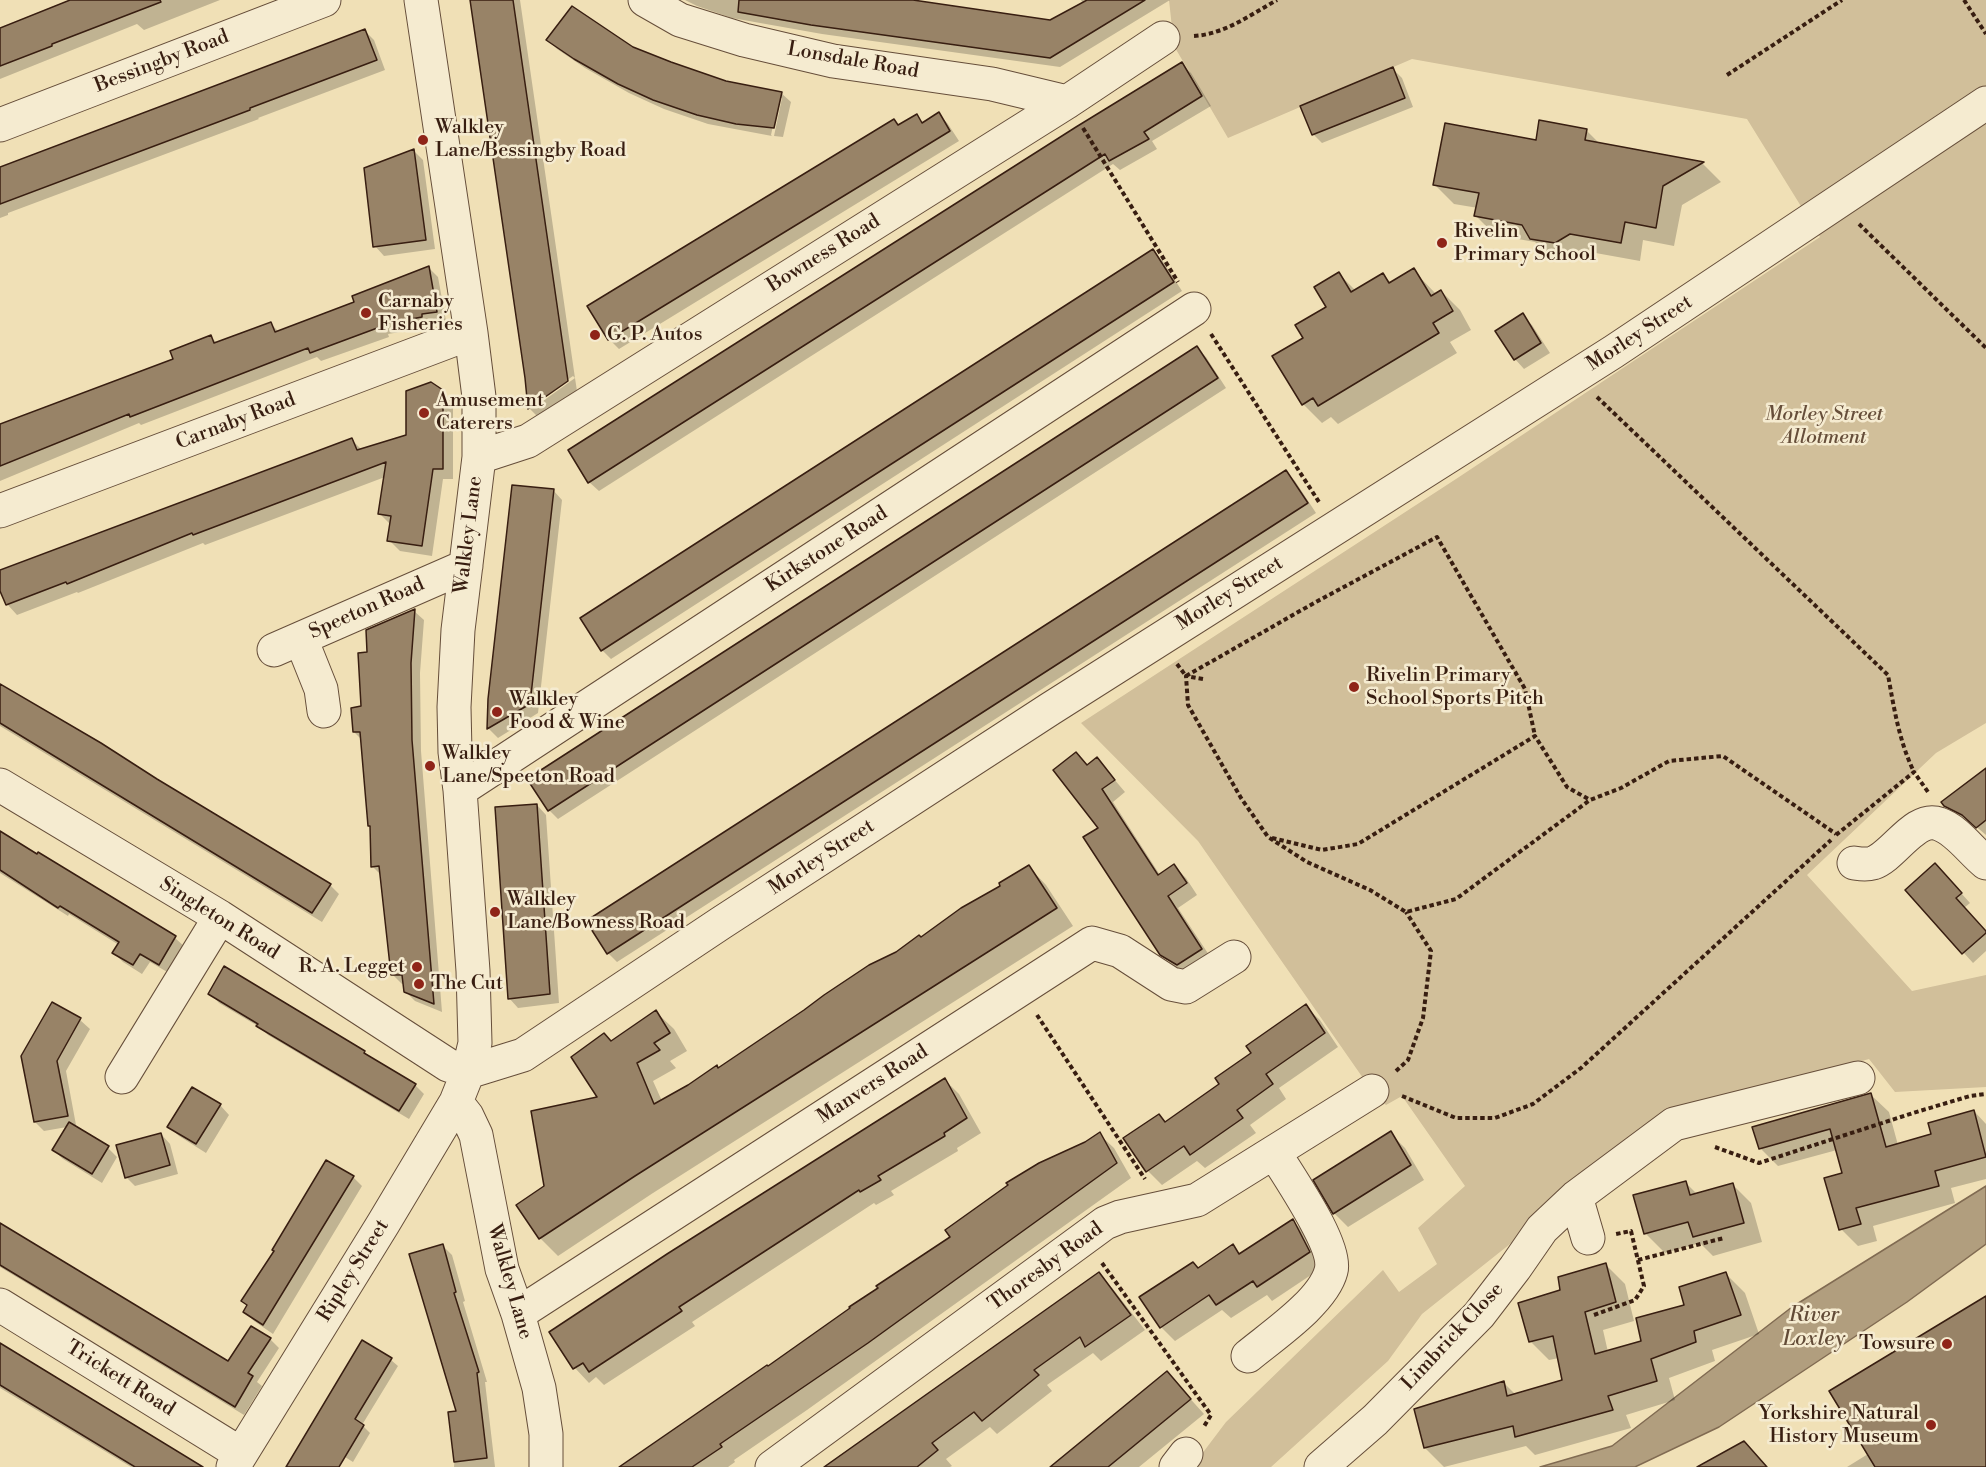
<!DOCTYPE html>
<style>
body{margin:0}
canvas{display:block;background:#f0e0b6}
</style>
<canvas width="1986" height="1467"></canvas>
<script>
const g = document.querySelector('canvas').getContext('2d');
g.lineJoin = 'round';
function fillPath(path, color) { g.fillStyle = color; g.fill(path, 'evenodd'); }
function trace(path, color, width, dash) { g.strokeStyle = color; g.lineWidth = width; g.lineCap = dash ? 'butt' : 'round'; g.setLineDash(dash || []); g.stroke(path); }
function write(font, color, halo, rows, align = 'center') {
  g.font = font + ' "Libre Bodoni",serif'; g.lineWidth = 5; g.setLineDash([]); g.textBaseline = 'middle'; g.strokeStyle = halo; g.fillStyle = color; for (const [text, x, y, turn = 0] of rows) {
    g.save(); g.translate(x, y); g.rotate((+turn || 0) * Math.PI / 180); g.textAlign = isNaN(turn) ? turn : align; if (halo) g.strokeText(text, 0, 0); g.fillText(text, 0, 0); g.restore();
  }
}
fillPath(new Path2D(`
 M1169,0H1986V723L1936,753L1807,875L1912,991L1986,975V1087L1895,1092L1869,1059L1671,1116L1422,1314L1388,1361L1271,1467H1192L1226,1422L1383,1270L1399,1292L1437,1264L1418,1228L1465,1186L1402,1096L1386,1105L1372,1091L1198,841L1081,723L1456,479L1820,237L1747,119L1412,59L1228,138L1174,46Z`), '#d1bf9a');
const water = new Path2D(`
 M1986,1186V1244L1907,1302L1719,1427L1635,1467H1540L1612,1446L1792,1307Z`);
fillPath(water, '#b19e7e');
trace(water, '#816b52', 1.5);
fillPath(new Path2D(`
 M74,0H220L144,30L137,24L0,79V30Z
 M472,0H520L575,378L573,376L536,402V406L575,378L577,391L539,418L530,409L527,378Z
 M685,0H898L1051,21L1083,4L1081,0H1170L1060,67L822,34L732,18L697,6Z
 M364,30L374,40L385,70L258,118L259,119L8,213V215L0,218V170Z
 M548,40L633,48L726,82L781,93L791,102L783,137L774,136L782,98H779L771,135L772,136L708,124L664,109L629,93L585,68L557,49Z
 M1181,64L1191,73L1211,106L1152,141L1157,149L1120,170L1113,164L599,491L589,482Z
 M1393,69L1402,78L1413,107L1322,143L1313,134Z
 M939,114L948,124L959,141L619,349L609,339L589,307L894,121L900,126L916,116L924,123Z
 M1586,130L1601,145L1703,164L1721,182L1682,205L1674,246L1643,240L1640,261L1590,252L1575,261L1550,257L1535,242L1495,235L1476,216L1478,208L1454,204L1435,185L1537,141Z
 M414,151L423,160L435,249L384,256L375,246Z
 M1153,251L1162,260L1182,291L611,659L602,650Z
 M429,268L438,277L446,321L431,324V327L388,334L389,337L321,361L317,357L141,425L139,423L0,481V425L175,360L211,337L217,343L271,324L279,332L356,303Z
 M1413,270L1436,294L1441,291L1460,310L1471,330L1450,342L1457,353L1338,424L1331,417L1322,423L1303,404L1305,339L1328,307L1339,274L1356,291L1383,274L1391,283Z
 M1522,315L1532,325L1550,353L1524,369L1515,359L1497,331Z
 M1197,348L1206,357L1226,388L558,819L549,810Z
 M442,391L453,402V479H443L432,556L400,551L389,540L390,524L380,514L385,477L205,545L203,543L78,593L77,592L17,615L7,604L0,586V572L352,440L362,450L408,436Z
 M1286,472L1295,481L1316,513L617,962L608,953Z
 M553,490L562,500L538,713L498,738L489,729L490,699Z
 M414,611L424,620L420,673L421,751L442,1012L415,1001L406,992L405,984H402L393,975L382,876L372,866V828L369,825L362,740L354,732L362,708L369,653Z
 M0,686L330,885L339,894L322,922L0,726Z
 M1076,754L1088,766L1097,759L1125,792L1113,802L1160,875L1174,866L1186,878L1197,895L1178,908L1213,961L1189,976L1174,966L1161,954L1100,828Z
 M1986,770V835L1973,824L1955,815L1945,805Z
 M537,805L546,815L559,1003L518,1008L509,998Z
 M0,833L37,856L39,854L175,938L185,947L169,973L150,962L142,974L123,962L114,953L119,945L69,914L68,916L0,873Z
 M1029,867L1046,885L1073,926L653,1193L558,1256L540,1238L518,1206L546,1187L599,1098L612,1043L656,1012L674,1029L687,1051L670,1061L676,1068L653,1081L662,1101L718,1069Z
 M1944,874L1970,903L1964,908L1986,932V951L1973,963L1907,890Z
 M225,968L364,1052L372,1059L415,1085L424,1094L409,1119L268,1035L261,1028L219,1003L210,993Z
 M53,1004L80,1020L90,1029L66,1071L76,1125L72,1126L108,1148L117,1157L102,1183L63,1159L53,1150L67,1127L44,1131L35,1122Z
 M1305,1006L1320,1020L1338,1047L1279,1088L1286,1099L1250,1125L1256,1133L1205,1168L1197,1161L1162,1185L1148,1171L1125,1139L1166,1123L1221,1085Z
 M945,1080L959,1094L981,1133L957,1148L958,1151L891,1191L894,1195L876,1205L874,1203L692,1322L695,1326L604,1385L596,1377L589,1383L575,1368L551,1332Z
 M1871,1095L1889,1112L1898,1145L1933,1135L1974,1111L1986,1124V1179L1951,1188L1955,1203L1873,1226L1877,1241L1858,1246L1841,1229L1844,1174L1837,1150L1778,1166L1760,1148Z
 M220,1105L229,1115L206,1153L179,1136L169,1127Z
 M1390,1133L1405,1148L1424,1180L1348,1227L1334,1213Z
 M161,1134L170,1144L178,1174L135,1186L126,1177Z
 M1099,1134L1114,1148L1131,1178L807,1410L734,1460L735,1462L728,1467H622L768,1368Z
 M353,1177L362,1186L273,1334L254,1321L245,1312L248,1307L243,1301Z
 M1686,1183L1697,1194L1732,1184L1751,1203L1762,1242L1713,1256L1700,1243L1665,1253L1646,1234L1635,1196Z
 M1293,1221L1307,1235L1323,1267L1272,1301L1267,1295L1231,1318L1222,1310L1175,1341L1161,1327L1199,1269L1233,1246L1241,1255Z
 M0,1224L229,1363L270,1339L279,1348L257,1382L262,1386L244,1415L0,1267Z
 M443,1246L452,1255L465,1301L463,1302L487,1382H485L495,1467H454L458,1412Z
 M1606,1265L1625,1284L1634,1321L1603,1330L1608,1352L1643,1342L1726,1274L1745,1293L1759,1334L1712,1350L1715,1361L1669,1378L1675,1400L1626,1415L1631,1428L1535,1455L1526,1446L1444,1467L1425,1448L1416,1410L1504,1383L1516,1395L1564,1381L1559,1358L1549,1360L1530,1341L1562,1291Z
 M1099,1274L1113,1289L1145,1330L1101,1361L1093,1353L1047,1385L1052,1391L997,1434L990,1427L946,1459L952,1466L950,1467H823Z
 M1986,1298V1467H1847L1868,1454Z
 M363,1342L391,1360L398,1366L362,1425L370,1433L353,1462L345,1457L339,1467H288Z
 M0,1345L199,1467H131L0,1388Z
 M1167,1373L1204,1414L1139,1467H1073Z`), '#0003');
const building = new Path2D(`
 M70,0H160L161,2L52,44V46L0,66V28Z
 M470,0H513L568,381L528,409L525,378Z
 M739,0H913L1050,20L1087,0H1145L1050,58L811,25L738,12Z
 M572,6L633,47L671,62L726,81L782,92L774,128L736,124L697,115L653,100L618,84L574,59L546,40Z
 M365,29L377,60L250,108V110L0,204V167Z
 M1182,62L1202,96L1144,132L1149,139L1109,161L1105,154L588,483L568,450L1076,127Z
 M1393,67L1405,98L1312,135L1300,106Z
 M939,112L950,131L608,340L587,306L894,119L898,125L917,114L922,123Z
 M1539,120L1587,129L1585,140L1704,162L1663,186L1656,228L1625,222L1621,243L1570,234L1555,243L1530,239L1522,225L1474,216L1479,193L1433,185L1445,123L1536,140Z
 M414,149L426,240L373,247L364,168Z
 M1153,249L1174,282L601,651L580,618Z
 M429,266L437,312L422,314V317L379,325L380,327L310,353L308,348L130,417L129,414L0,466V424L173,359L170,351L211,335L214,343L271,322L275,332L354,302L352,296Z
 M1414,268L1431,296L1441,290L1453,311L1433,323L1439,333L1318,406L1313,398L1302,405L1272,356L1303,338L1295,325L1326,307L1314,287L1339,272L1351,292L1383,273L1389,283Z
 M1523,313L1541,343L1514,360L1495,331Z
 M1197,346L1218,378L548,811L527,779Z
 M431,382L443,390V469H433L422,546L387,541L391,516L378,514L386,462L193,535L192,533L67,584L66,582L6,605L0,591V570L352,438L357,450L406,435V391Z
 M1286,470L1308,503L607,954L586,921Z
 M512,485L554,489L530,704L487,729L488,699Z
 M415,609L411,663L412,740L434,1004L404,992L402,975H391L379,866L371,867L370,826H368L360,732H353L351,708L361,706L358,653L367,652L366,630Z
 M0,684L101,743L157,779L331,884L312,913L0,723Z
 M1076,752L1087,765L1097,757L1115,780L1102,789L1158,875L1174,864L1187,883L1168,896L1202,949L1177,965L1160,955L1083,837L1098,828L1053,770Z
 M1986,768V820L1976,828L1962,815L1944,806L1941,802Z
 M537,804L550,994L508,999L495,807Z
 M0,831L37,854L38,852L176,936L159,965L140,954L133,965L112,953L119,942L60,906L58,908L0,870Z
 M1935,863L1962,893L1956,898L1986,931V933L1962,954L1905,890Z
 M1029,865L1057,908L635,1176L539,1239L516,1205L544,1186L531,1111L597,1097L571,1057L604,1033L611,1041L656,1010L670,1033L654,1043L660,1050L637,1063L654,1104L688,1085L717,1065L718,1068L804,1010L824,995L869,965L896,952L919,935L921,937L961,908L1000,886L999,883Z
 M224,966L365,1051L364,1053L416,1084L399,1111L256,1026L258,1024L208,994Z
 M52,1002L81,1018L57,1061L68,1116L34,1122L21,1056Z
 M1306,1004L1325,1033L1266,1074L1273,1084L1237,1110L1243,1118L1190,1155L1184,1146L1146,1172L1123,1138L1159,1114L1165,1122L1219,1084L1215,1078L1251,1053L1246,1046Z
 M945,1078L967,1118L944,1133L945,1136L878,1176L881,1180L860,1192L859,1190L679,1307L682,1311L589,1372L583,1363L573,1369L549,1332L667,1254Z
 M192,1087L221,1104L196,1144L167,1127Z
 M1871,1093L1886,1147L1931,1134L1928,1123L1974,1110L1986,1157L1935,1171L1939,1186L1856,1208L1861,1224L1839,1230L1824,1178L1842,1173L1830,1129L1759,1149L1752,1127Z
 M69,1122L109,1146L92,1174L52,1150Z
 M1391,1131L1411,1165L1333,1214L1313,1180Z
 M1100,1132L1117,1163L868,1343L720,1444L722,1447L692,1467H619L767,1365L768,1366L850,1308L849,1307L878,1288L876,1286L950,1237L945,1230L1008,1185L1006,1183L1039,1163L1085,1142Z
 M161,1133L170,1165L125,1178L116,1145Z
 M326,1160L354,1176L263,1325L243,1312L247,1305L241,1301L274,1251L272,1250Z
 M1686,1181L1690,1195L1733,1183L1744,1223L1693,1237L1688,1222L1644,1234L1633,1195Z
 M1293,1219L1310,1252L1257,1287L1253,1281L1216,1305L1209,1295L1160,1328L1139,1297L1193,1262L1198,1268L1233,1244L1239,1254Z
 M0,1223L228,1361L251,1326L271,1338L248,1373L253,1376L235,1407L0,1265Z
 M443,1244L456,1292L454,1293L479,1372L477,1373L487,1458L454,1462L448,1412L456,1411L409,1254Z
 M1606,1263L1616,1302L1585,1312L1595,1354L1641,1341L1636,1318L1684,1305L1679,1287L1726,1272L1741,1315L1694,1331L1696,1342L1651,1359L1657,1381L1608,1396L1613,1410L1515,1437L1513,1426L1424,1448L1414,1409L1504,1381L1507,1396L1562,1380L1553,1336L1529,1342L1518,1303L1560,1290L1558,1277Z
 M1099,1272L1131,1315L1085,1347L1080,1337L1034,1370L1039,1375L982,1421L974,1412L932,1443L938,1450L917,1467H824Z
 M1986,1296V1467H1875L1829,1391Z
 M362,1340L392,1358L355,1419L364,1425L339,1467H286Z
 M0,1343L203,1467H135L0,1385Z
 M1167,1371L1191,1399L1108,1467H1050Z
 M1744,1441L1767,1467H1697Z`);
fillPath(building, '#988367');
trace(building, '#381e11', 1.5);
const minor = new Path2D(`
 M645,0L680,20L744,40L833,61L992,84L1067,102
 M0,125L324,0
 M479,457L528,441L1067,102L1163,38
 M0,511L471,333
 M301,639L321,689L324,711
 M274,650L466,566
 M0,785L220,917L448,1065L468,1072
 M460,790L1194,309
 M1854,863C1861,864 1866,865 1873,863C1894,856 1915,815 1939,824C1957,830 1971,851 1986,863
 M468,1072L523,1055L721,923L1050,709L1613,352L1986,103
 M122,1077L220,917
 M456,1102L467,1116L476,1135L502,1269L518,1314L539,1388L546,1434V1467
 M1576,1197L1588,1238
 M0,1305L241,1454
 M518,1314L1092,943L1120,951L1171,984L1186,987L1234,957
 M1248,1356C1272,1336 1323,1302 1331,1271C1338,1246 1288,1176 1274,1152
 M233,1467L383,1224L456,1102L468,1072L475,1043L473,971L460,790L455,752L454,707L458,630L479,457V397L471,333L421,0
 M772,1467L1105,1223L1120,1217L1197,1200L1372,1091
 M1176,1467L1186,1454
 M1321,1467L1375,1420L1479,1315L1515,1268L1542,1229L1576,1197L1674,1124L1858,1078`);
trace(minor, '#664e3a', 35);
trace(new Path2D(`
 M1964,0L1986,34
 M1194,36C1225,34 1250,15 1277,0
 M1727,75L1842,0
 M1083,128L1178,282
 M1859,224L1986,348
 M1211,334L1319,502
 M1597,397L1888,675C1894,708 1899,741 1914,772
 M1177,664L1186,676L1314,603L1437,537L1525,689L1535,736
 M1203,679L1186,676L1188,705L1241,798L1268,837L1307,862L1370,890L1406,912L1456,899L1590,800L1621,788L1669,761L1723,756L1836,834
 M1836,835L1914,772L1928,792
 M1272,838L1322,850L1358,844L1535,736L1567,787L1590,800
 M1037,1015L1145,1179
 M1396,1071L1408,1060L1423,1018L1431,951L1406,912
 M1402,1096L1456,1118H1495L1533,1104L1581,1068L1831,840
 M1715,1147L1759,1163L1913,1113L1970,1096L1986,1094
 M1638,1260L1724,1238
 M1102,1263L1211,1415L1203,1428
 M1594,1315L1635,1300L1644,1286L1631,1231L1616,1234`), '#381e11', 4, [4.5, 3]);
trace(minor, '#f5ebd0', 33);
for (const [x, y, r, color] of [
 [423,140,6,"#8f2418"],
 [1442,243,6,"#8f2418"],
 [366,313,6,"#8f2418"],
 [595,335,6,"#8f2418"],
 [424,413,6,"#8f2418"],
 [1354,687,6,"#8f2418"],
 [497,712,6,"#8f2418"],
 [430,766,6,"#8f2418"],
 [495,912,6,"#8f2418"],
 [417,967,6,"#8f2418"],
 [419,984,6,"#8f2418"],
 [1947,1344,6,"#8f2418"],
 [1931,1425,6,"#8f2418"]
]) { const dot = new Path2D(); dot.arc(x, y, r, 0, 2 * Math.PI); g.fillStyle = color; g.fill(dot); trace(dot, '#f5ebd0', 2); }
write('20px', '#381e11', '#f5ebd0', [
 ["Lonsdale Road",853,61,10],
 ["Bessingby Road",162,62,-21],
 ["Bowness Road",824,254,-32],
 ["Morley Street",1640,334,-33],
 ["Carnaby Road",236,422,-21],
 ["Walkley Lane",469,535,-83],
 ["Kirkstone Road",827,550,-33],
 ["Morley Street",1230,594,-32],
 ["Speeton Road",367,609,-24],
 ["Morley Street",822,858,-33],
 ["Singleton Road",219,919,32],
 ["Manvers Road",873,1085,-33],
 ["Thoresby Road",1046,1267,-36],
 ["Ripley Street",354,1271,-58],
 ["Walkley Lane",509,1282,74],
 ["Limbrick Close",1453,1337,-47],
 ["Trickett Road",120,1379,32]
]);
write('20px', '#381e11', '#f5ebd0', [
 ["Walkley",435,128],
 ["Lane/Bessingby Road",435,151],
 ["Rivelin",1454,232],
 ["Primary School",1454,255],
 ["Carnaby",378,302],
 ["Fisheries",378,325],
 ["G. P. Autos",607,335],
 ["Amusement",436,401],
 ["Caterers",436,424],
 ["Rivelin Primary",1366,676],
 ["School Sports Pitch",1366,699],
 ["Walkley",509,700],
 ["Food & Wine",509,723],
 ["Walkley",442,754],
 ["Lane/Speeton Road",442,777],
 ["Walkley",507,900],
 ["Lane/Bowness Road",507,923],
 ["R. A. Legget",405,967,"right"],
 ["The Cut",431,984],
 ["Towsure",1935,1344,"right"],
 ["Yorkshire Natural",1919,1414,"right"],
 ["History Museum",1919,1437,"right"]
], 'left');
write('italic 20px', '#664e3a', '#f5ebd0', [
 ["Morley Street",1824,415],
 ["Allotment",1824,438]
]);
write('italic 21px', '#624b37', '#f5ebd0', [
 ["River",1814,1316],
 ["Loxley",1814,1340]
]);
</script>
